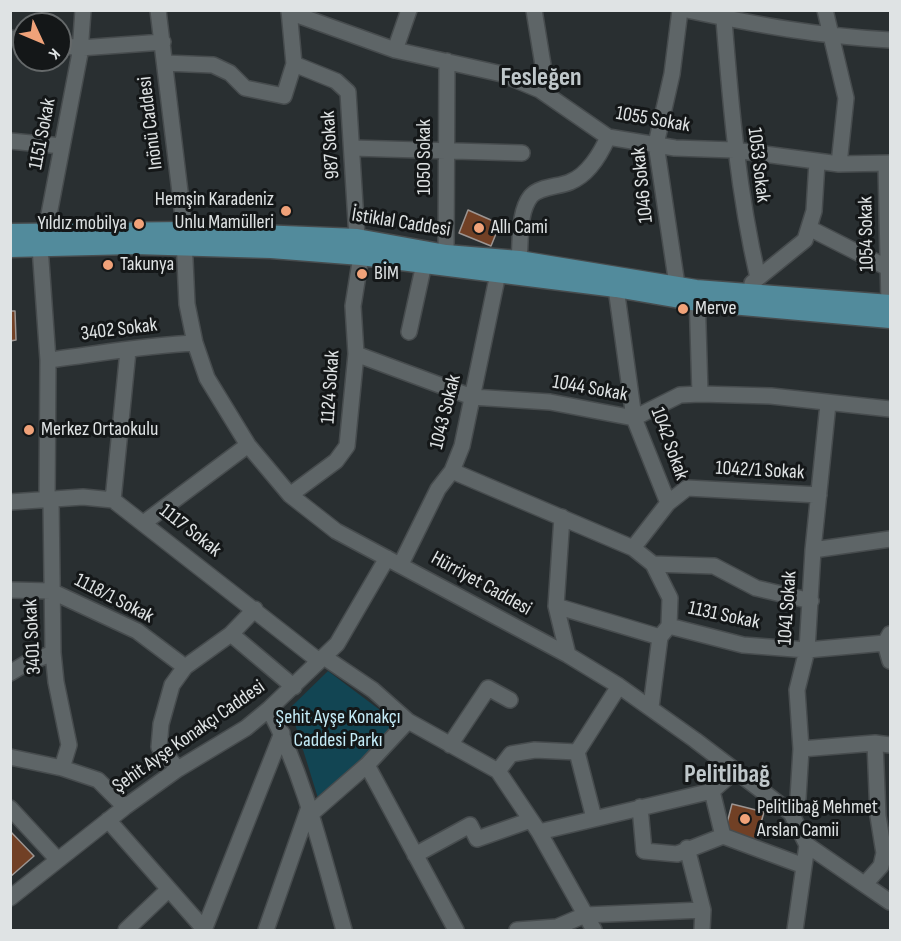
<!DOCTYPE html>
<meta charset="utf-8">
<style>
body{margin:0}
#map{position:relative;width:901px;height:941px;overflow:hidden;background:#292f31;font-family:"Sofia Sans Condensed",sans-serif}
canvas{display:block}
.frame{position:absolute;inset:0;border:12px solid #dfe3e4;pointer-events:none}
.north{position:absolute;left:12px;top:12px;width:60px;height:60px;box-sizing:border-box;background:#141718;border:2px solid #65696a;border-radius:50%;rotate:134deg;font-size:16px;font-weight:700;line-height:24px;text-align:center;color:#dfe3e4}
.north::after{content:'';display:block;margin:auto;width:21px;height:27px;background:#f0a279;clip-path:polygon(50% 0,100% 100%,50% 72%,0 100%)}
</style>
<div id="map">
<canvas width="901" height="941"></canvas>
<div class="frame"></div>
<div class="north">K</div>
</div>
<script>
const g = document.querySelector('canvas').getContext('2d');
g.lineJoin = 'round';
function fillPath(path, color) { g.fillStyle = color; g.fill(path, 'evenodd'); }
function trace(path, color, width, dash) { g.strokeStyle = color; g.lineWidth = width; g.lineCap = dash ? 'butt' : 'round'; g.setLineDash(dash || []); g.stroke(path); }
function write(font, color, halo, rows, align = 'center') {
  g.font = font + ' "Sofia Sans Condensed",sans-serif'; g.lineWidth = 6; g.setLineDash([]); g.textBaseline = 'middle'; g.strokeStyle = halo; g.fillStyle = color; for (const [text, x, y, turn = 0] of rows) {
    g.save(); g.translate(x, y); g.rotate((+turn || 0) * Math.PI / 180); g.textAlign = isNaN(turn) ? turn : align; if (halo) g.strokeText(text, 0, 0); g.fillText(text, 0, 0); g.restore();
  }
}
fillPath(new Path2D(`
 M328,671L400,725L361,763L318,798L290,708Z`), '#124553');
const building = new Path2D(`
 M468,210L500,224L491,246L459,233Z
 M10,311H15L16,340L10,341Z
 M732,804L764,812L755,844L734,838L726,827Z
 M10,831L34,856L10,877Z`);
fillPath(building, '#714025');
trace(building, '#9c9592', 1.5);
const minor = new Path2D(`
 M158,10L183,217L187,304L195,343L207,378L248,445L290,495L336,531L568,655L619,686L695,740L791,813L807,845L795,930
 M289,10L294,64L336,81L348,92L357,238
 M534,10L543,65L540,90
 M687,10C758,25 818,36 890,40
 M825,10L846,98L839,164
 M289,12L395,50L502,74L540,90L608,137L675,148L734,150L839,164L890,163
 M724,20C731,109 738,191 758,278
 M10,38L24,40
 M60,45L80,48L163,42
 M395,50L409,10
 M165,63L213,65L230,73L245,88L284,96L294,64
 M10,141L62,146
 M352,148L522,153
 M886,164L889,304
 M809,228L888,268
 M46,230L80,53L83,10
 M40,247L48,360L47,501
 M446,254L447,61
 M519,260C521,241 518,212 531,196C540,186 559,187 570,182C588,175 601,153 608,137
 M624,281L616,288L634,418L668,503
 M752,283L805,240L814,211L817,162
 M677,285L656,144L672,74L680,10
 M697,292L700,394
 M409,332L424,264
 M356,354L472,397L550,402L634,418L680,395L700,394L771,396L890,409
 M48,360C97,354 146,345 195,343
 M452,471L633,548L653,564L670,598L669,626L660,637L651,707
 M290,495L336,461L347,446L356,354L353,306L361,256
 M113,500L128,351
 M51,501L53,653L56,682L69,745L62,768
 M10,502L83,497L113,500L319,661
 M562,517L556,606L568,655
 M145,522L248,445
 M633,548L668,503L687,488L819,495
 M813,550L890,539
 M401,564L438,489L452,471L462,446L500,264
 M653,564L714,566L756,588L811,601
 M10,590L51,591L137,631L185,667
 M556,606L660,637
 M669,626L743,645L807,650L885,643L890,634
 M231,634L294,687
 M885,643L890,661
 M324,657L373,690L408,721L498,771L539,832L594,930
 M10,673L25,664L53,653
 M269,709C305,777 323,857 344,930
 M450,745L488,688L510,700
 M801,749L875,743L890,745
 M577,752L619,686
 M10,757L62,768L98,780L125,807
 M367,765L456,930
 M178,769L159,747L161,724L172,685L185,667L231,634L255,609
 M498,771L511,754L535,750L577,752L594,818
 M640,807L644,851L677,854L723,836L712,791
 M10,808L58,860
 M791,813L798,798L801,749L797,690L807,650L813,550L828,404
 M311,814L367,765L408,721
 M108,820L205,930
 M539,832L712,791L736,770
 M723,836L804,866
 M807,845L890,902
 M687,848L703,910L702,930
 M415,855L470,825L477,839L531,820
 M865,884L881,866L884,853L878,816L875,743
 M10,898L125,807L178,769L246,728L269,709L337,644L387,558
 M126,930L168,890
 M204,930L282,733
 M266,930L308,810
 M517,930L557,927L585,915L703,910`);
const major = new Path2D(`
 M10,233L185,231L357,238L446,254L519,260L696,289L890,304
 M10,248L134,245L271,249L361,256L616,288L697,302L890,319`);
trace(minor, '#474c4e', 18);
trace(major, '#474c4e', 21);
trace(minor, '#5e6567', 15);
trace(major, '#528b9c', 18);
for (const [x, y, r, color] of [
 [286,211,6,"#f0a279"],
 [139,224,6,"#f0a279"],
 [479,228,6,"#f0a279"],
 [108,265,6,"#f0a279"],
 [362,274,6,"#f0a279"],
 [683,309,6,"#f0a279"],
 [29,430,6,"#f0a279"],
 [745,819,6,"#f0a279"]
]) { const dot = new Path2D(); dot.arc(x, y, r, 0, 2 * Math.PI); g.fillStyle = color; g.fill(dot); trace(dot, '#141718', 2); }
write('20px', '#dfe3e4', '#141718', [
 ["1055 Sokak",653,120,10],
 ["Inönü Caddesi",151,123,-97],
 ["1151 Sokak",43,134,-79],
 ["987 Sokak",331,145,-94],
 ["1050 Sokak",425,157,-90],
 ["1053 Sokak",758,165,83],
 ["1046 Sokak",643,185,-96],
 ["İstiklal Caddesi",401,223,9],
 ["1054 Sokak",867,234,-91],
 ["3402 Sokak",119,330,-7],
 ["1124 Sokak",331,387,-86],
 ["1044 Sokak",590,389,10],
 ["1043 Sokak",446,412,-76],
 ["1042 Sokak",669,444,70],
 ["1042/1 Sokak",760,471,3],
 ["1117 Sokak",190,531,38],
 ["Hürriyet Caddesi",481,584,29],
 ["1118/1 Sokak",114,599,27],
 ["1041 Sokak",788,608,-86],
 ["1131 Sokak",724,616,12],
 ["3401 Sokak",33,637,-93],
 ["Şehit Ayşe Konakçı Caddesi",189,737,-35]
]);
write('20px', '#dfe3e4', '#141718', [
 ["Hemşin Karadeniz",274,200,"right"],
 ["Unlu Mamülleri",274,223,"right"],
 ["Yıldız mobilya",127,224,"right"],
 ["Allı Cami",491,228],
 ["Takunya",120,265],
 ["BİM",374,274],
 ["Merve",695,309],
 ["Merkez Ortaokulu",41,430],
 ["Pelitlibağ Mehmet",757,808],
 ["Arslan Camii",757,831]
], 'left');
write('20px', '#c4ebf7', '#141718', [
 ["Şehit Ayşe Konakçı",338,718],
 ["Caddesi Parkı",338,741]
]);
write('bold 26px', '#bfc7ca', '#141718', [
 ["Fesleğen",541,78],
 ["Pelitlibağ",727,775]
]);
</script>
